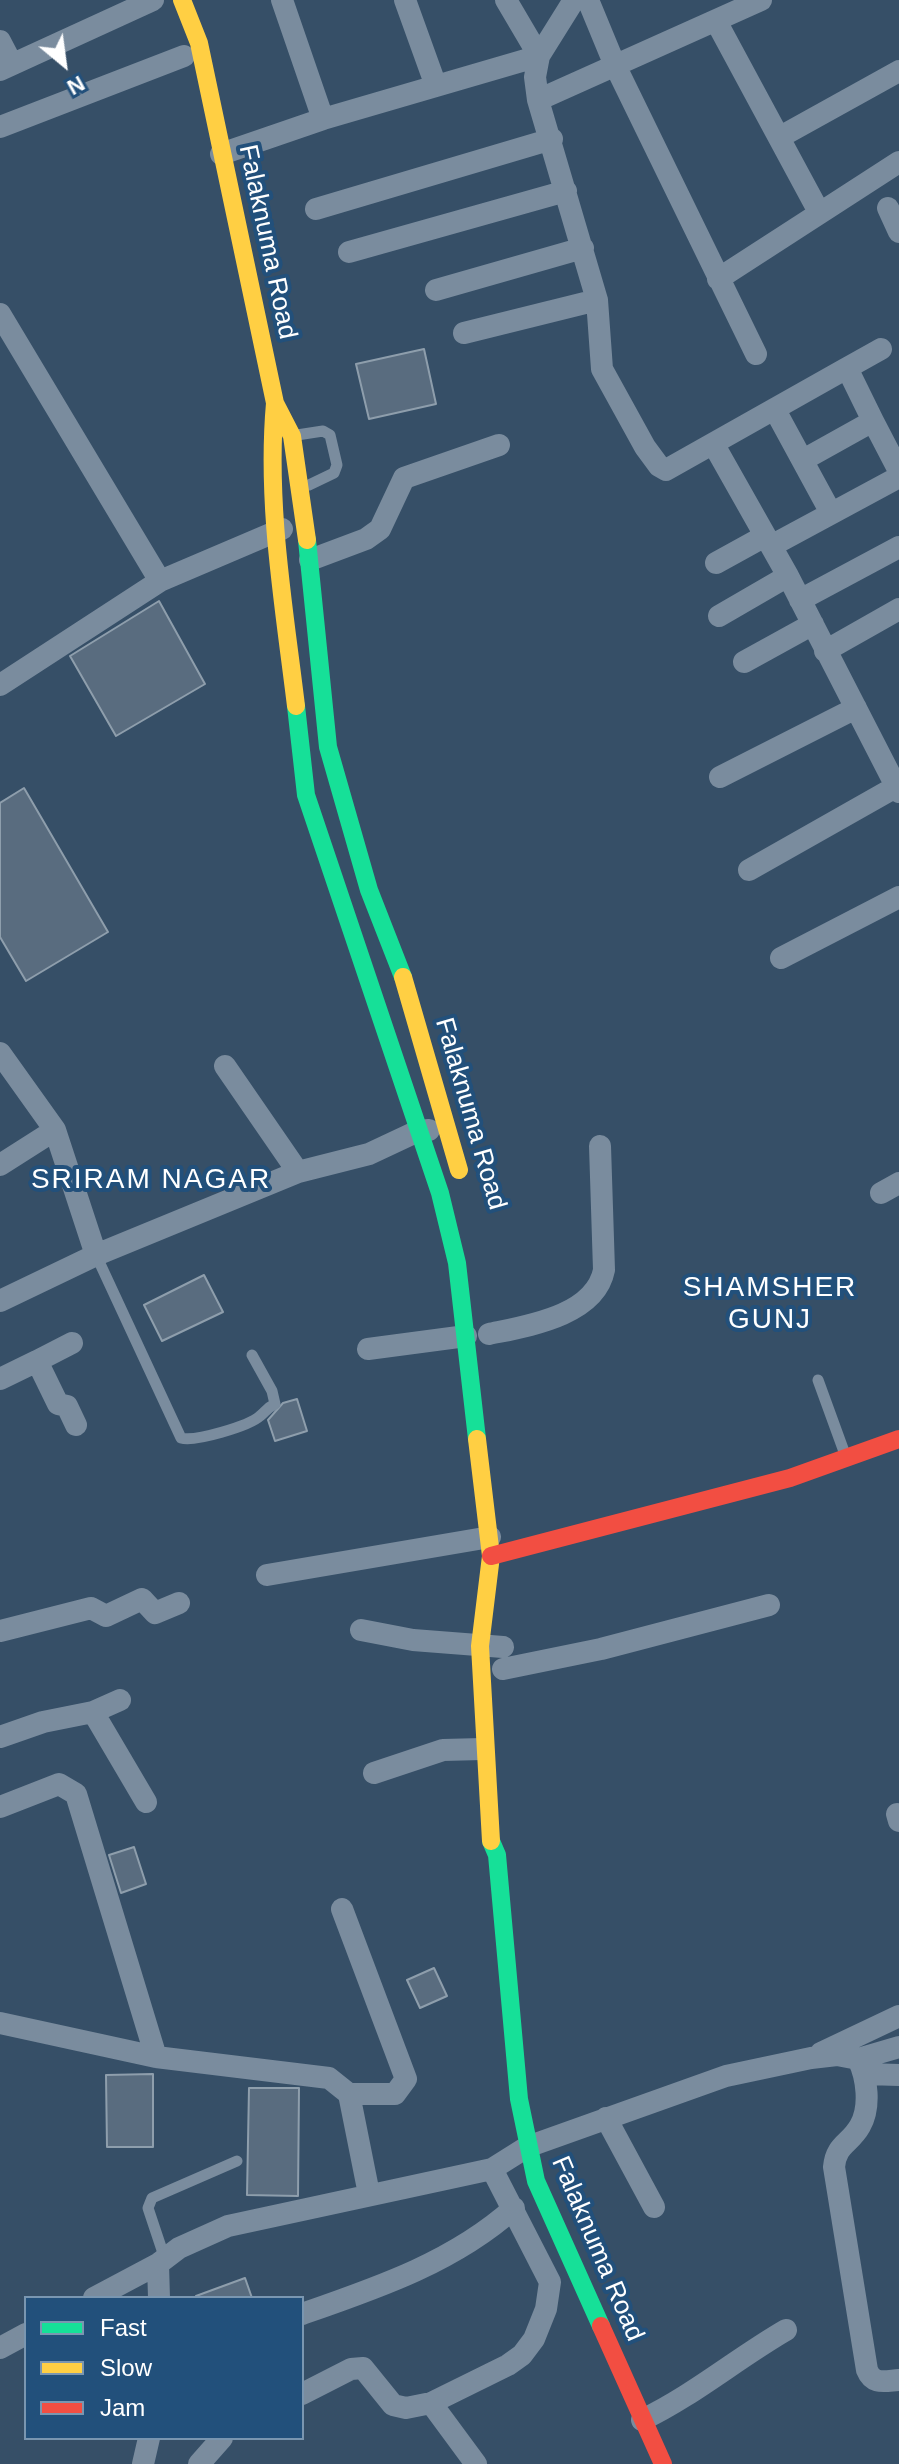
<!DOCTYPE html>
<style>
body{margin:0}
#map{position:relative;width:899px;height:2464px;overflow:hidden;background:#364f67;font-family:Arial,sans-serif}
canvas{display:block}
.legend{position:absolute;left:24px;top:2296px;width:280px;height:144px;box-sizing:border-box;background:#22507b;border:2px solid #7a96b0;margin:0;padding:10px 14px;list-style:none;font-size:24px;color:#fff}
.legend li{display:flex;align-items:center;gap:16px;height:40px}
.legend b{width:40px;border:2px solid #7a96b0}
.north{position:absolute;left:24px;top:24px;width:80px;height:80px;-webkit-text-stroke:6px #22507b;paint-order:stroke;rotate:151deg;font-size:22px;font-weight:700;line-height:32px;text-align:center;color:#fff}
.north::after{content:'';display:block;margin:auto;width:28px;height:36px;background:#fff;clip-path:polygon(50% 0,100% 100%,50% 72%,0 100%)}
</style>
<div id="map">
<canvas width="899" height="2464"></canvas>
<ul class="legend">
<li><b style="height:10px;background:#16e098"></b>Fast</li>
<li><b style="height:10px;background:#ffcf43"></b>Slow</li>
<li><b style="height:10px;background:#f24e42"></b>Jam</li>
</ul>
<div class="north">N</div>
</div>
<script>
const g = document.querySelector('canvas').getContext('2d');
g.lineJoin = 'round';
function fillPath(path, color) { g.fillStyle = color; g.fill(path, 'evenodd'); }
function trace(path, color, width, dash) { g.strokeStyle = color; g.lineWidth = width; g.lineCap = dash ? 'butt' : 'round'; g.setLineDash(dash || []); g.stroke(path); }
function write(font, color, halo, rows, align = 'center') {
  g.font = font + ' Arial,sans-serif'; g.lineWidth = 8; g.setLineDash([]); g.textBaseline = 'middle'; g.strokeStyle = halo; g.fillStyle = color; for (const [text, x, y, turn = 0] of rows) {
    g.save(); g.translate(x, y); g.rotate((+turn || 0) * Math.PI / 180); g.textAlign = isNaN(turn) ? turn : align; if (halo) g.strokeText(text, 0, 0); g.fillText(text, 0, 0); g.restore();
  }
}
const building = new Path2D(`
 M424,349L436,404L369,419L356,364Z
 M159,601L205,684L116,736L70,656Z
 M24,788L108,932L26,981L0,937V803Z
 M204,1275L223,1312L162,1341L144,1305Z
 M297,1399L307,1431L275,1441L268,1420L283,1403Z
 M134,1847L146,1884L121,1893L109,1855Z
 M434,1968L447,1996L420,2008L407,1980Z
 M153,2074V2147H107L106,2075Z
 M249,2088H299L298,2196L247,2195Z
 M245,2278L252,2298H196V2296Z`);
fillPath(building, '#596c7f');
trace(building, '#8e9eac', 2);
trace(new Path2D(`
 M297,435L323,431L330,435L337,465L334,473L309,485
 M96,1255L181,1438C195,1442 249,1426 260,1416C266,1411 267,1408 275,1404L272,1391L252,1355
 M818,1380L846,1457
 M165,2259L148,2208L152,2198L237,2161`), '#7a8c9e', 11);
trace(new Path2D(`
 M282,0L323,119
 M405,0L436,86
 M506,0L539,56L535,77L538,100L597,300L602,369L645,447L659,466L666,470L847,368L873,421L803,460
 M588,0L614,63L756,354
 M716,21L819,212
 M0,41L12,64
 M0,70L153,0
 M538,100L761,0
 M0,127L184,56
 M780,137L899,71
 M221,154L323,119L539,56L574,0
 M888,208L899,232
 M316,209L552,139
 M349,252L566,191
 M718,279L899,162
 M436,290L583,248
 M0,314L160,581
 M464,333L597,300
 M847,368L881,349
 M775,410L831,513
 M873,421L899,471
 M714,445L788,576L899,792
 M771,546L899,477
 M310,560L366,539L380,529L404,478L499,445
 M716,563L765,536
 M800,600L899,547
 M719,616L788,576
 M825,651L899,609
 M744,662L813,624
 M0,685L160,581L282,529
 M720,777L856,708
 M749,870L899,785
 M781,958L899,897
 M0,1053L55,1130L96,1255
 M225,1066L298,1172
 M0,1165L55,1130
 M881,1193L899,1183
 M0,1301L96,1255L298,1172L369,1154L418,1131L429,1130
 M489,1334C527,1326 595,1316 604,1270L600,1146
 M368,1349L466,1336
 M37,1361L72,1343
 M0,1379L37,1361L58,1404L67,1406L76,1425
 M267,1575L490,1537
 M361,1630L413,1640L503,1647
 M0,1631L91,1608L106,1616L142,1599L155,1613L179,1603
 M503,1669L601,1649L769,1605
 M120,1700L93,1712L146,1802
 M0,1737L43,1722L93,1712
 M374,1773L443,1750L482,1749
 M0,1807L59,1784L76,1794L156,2057
 M897,1814L899,1821
 M342,1909L406,2079L395,2094H349
 M0,2023L156,2057L329,2078L349,2094L369,2194
 M821,2053L899,2016
 M858,2059C867,2077 871,2107 860,2126C850,2144 836,2144 834,2167L867,2370C873,2385 884,2381 899,2380
 M866,2074L899,2075
 M606,2118L654,2207
 M158,2264L159,2298
 M94,2298L158,2264L179,2248L228,2226L492,2169L527,2147L726,2076L811,2058L837,2055L858,2059L899,2047
 M302,2314C377,2288 454,2262 514,2208
 M0,2348L26,2334
 M302,2394L351,2369L363,2368L393,2405L406,2408L431,2403L508,2365L522,2355L534,2339L546,2309L550,2282L492,2169
 M431,2403L476,2464
 M642,2420C694,2395 736,2359 786,2330
 M143,2464L149,2438
 M199,2464L222,2438`), '#7a8c9e', 22);
trace(new Path2D(`
 M307,540L328,747L369,890L403,977
 M296,706L306,795L440,1193L457,1263L477,1439
 M491,1841L497,1855L519,2099L536,2181L601,2326`), '#16e098', 18);
trace(new Path2D(`
 M182,0L199,43L275,403L292,436L307,540
 M275,403C266,504 284,606 296,706
 M403,977L459,1170
 M477,1439L491,1556L480,1646L491,1841`), '#ffcf43', 18);
trace(new Path2D(`
 M491,1556L790,1478L899,1439
 M601,2326L663,2464`), '#f24e42', 18);
write('26px', '#fff', '#22507b', [
 ["Falaknuma Road",267,242,78],
 ["Falaknuma Road",470,1114,74],
 ["Falaknuma Road",597,2249,67]
]);
g.letterSpacing = '2px';
write('28px', '#fff', '#22507b', [
 ["SRIRAM NAGAR",151,1180],
 ["SHAMSHER",770,1288],
 ["GUNJ",770,1320]
]);
g.letterSpacing = '0px';
</script>
